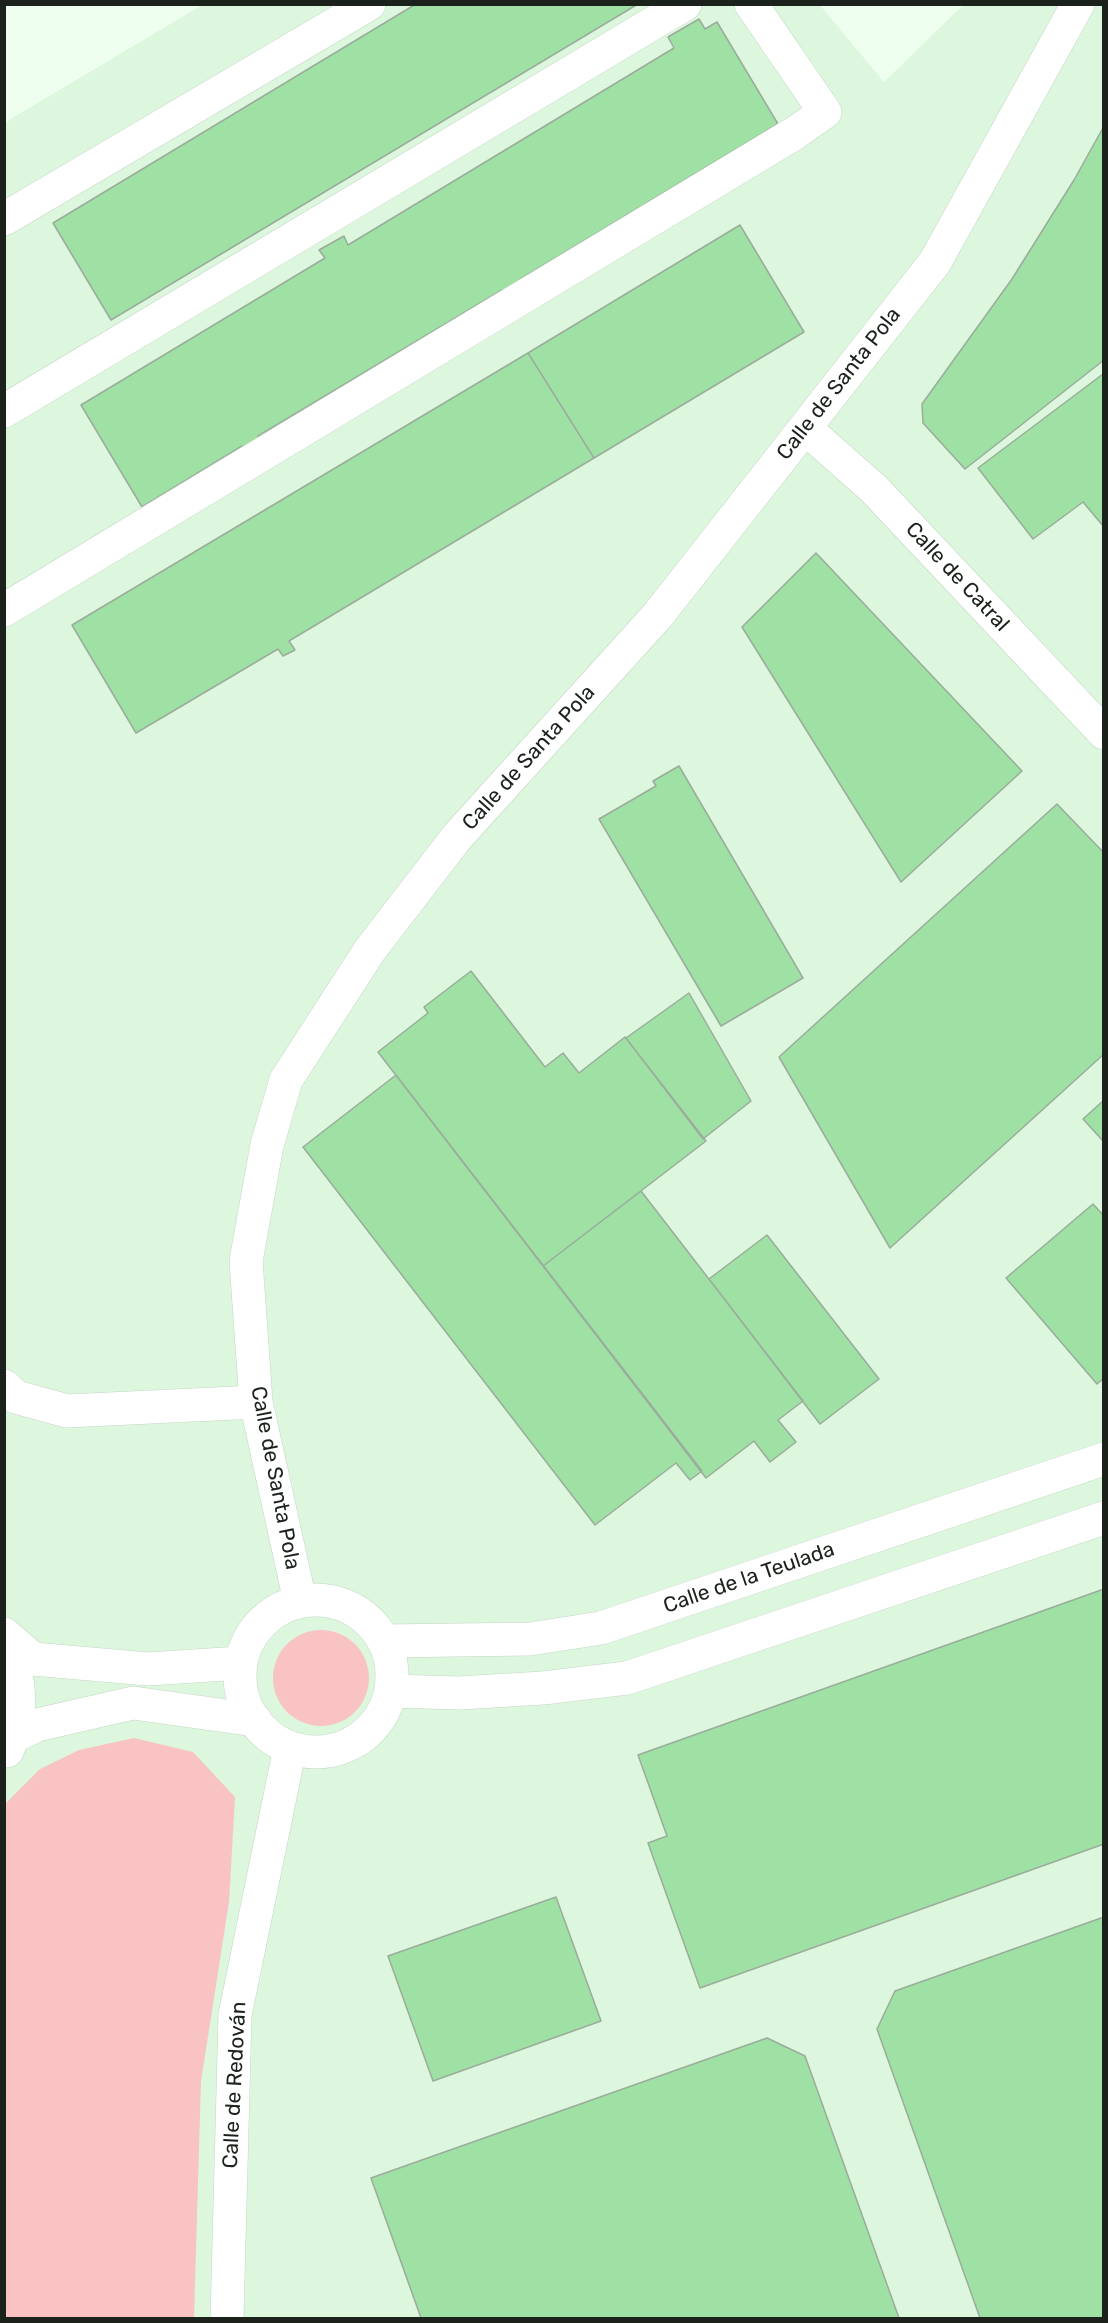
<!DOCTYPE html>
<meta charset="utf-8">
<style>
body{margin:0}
#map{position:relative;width:1108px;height:2323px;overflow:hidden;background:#efffef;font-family:Rubik,sans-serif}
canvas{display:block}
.frame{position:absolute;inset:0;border:6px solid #1b221c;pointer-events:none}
</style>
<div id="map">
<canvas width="1108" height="2323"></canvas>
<div class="frame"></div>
</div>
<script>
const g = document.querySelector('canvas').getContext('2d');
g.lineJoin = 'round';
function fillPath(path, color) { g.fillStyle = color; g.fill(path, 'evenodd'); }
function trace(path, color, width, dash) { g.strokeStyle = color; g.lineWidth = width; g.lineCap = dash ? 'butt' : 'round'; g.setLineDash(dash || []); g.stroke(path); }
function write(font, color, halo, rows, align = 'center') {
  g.font = font + ' Rubik,sans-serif'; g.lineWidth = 6; g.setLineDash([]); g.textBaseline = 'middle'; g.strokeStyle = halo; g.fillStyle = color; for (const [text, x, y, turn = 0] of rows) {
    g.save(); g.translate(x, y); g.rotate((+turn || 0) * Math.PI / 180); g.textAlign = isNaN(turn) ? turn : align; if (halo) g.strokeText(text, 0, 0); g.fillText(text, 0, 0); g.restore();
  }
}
fillPath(new Path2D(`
 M202,5H820L884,82L963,5H1103V2318H5L4,123Z`), '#ddf6de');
fillPath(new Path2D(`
 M273 1678a48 48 0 1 1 96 0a48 48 0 1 1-96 0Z
 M134,1738L193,1752L235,1797L229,1902L201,2081L194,2318H5V1804L40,1769L79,1750Z`), '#f9c3c4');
const building = new Path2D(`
 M416,4H638L111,320L53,223Z
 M699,19L705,29L717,22L778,124L519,280L523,288L508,297L502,290L258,436L264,445L247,454L242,446L142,507L81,405L325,258L319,250L344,236L348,245L674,48L668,37Z
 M1104,126V360L965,469L923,423L922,404L1012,279L1074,180Z
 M740,225L804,332L594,458L528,353Z
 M528,353L594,458L289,641L295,650L283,656L278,649L136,733L72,625Z
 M1103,374L1104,527L1083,502L1033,539L978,468Z
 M816,553L1022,771L901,882L742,627Z
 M679,766L803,978L721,1026L599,819L656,786L653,781Z
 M1057,804L1104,853V1054L890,1248L779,1057Z
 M471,971L545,1067L563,1053L579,1073L625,1037L706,1141L543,1266L378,1052L428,1013L424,1007Z
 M689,993L751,1101L703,1139L626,1038Z
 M396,1075L702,1471L690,1480L676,1463L595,1525L303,1147Z
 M1104,1100V1142L1083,1119Z
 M641,1191L803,1401L778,1420L796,1442L770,1462L754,1441L706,1478L543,1266Z
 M1093,1204L1104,1216V1378L1097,1384L1006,1278Z
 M767,1235L879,1379L820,1424L709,1279Z
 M1104,1589V1844L700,1988L648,1843L667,1836L638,1755Z
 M556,1897L601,2021L433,2081L388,1956Z
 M1104,1917V2318H980L877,2029L895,1991Z
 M767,2038L805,2056L899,2318H421L371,2178Z`);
fillPath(building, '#9fe1a4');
trace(building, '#9aac9b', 1.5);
const minor = new Path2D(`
 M4,219L369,4
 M4,411L685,4
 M805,428L874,489L1104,733
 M4,610L795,133L825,112L751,4
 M4,1386L16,1397L67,1411L256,1402
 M240 1676a76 76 0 1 1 152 0a76 76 0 1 1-152 0Z
 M300,1601L256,1402L246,1261L267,1145L286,1080L370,950L457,837L658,615L935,262L1078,4
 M4,1634L33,1659L148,1669L240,1663
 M385,1641L530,1639L601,1628L1104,1459
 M4,1645C23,1677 23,1718 7,1751
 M392,1691L459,1693L543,1688L627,1678L1104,1518
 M14,1736L37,1725L133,1703L255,1720
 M227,2318L235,2015L290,1748`);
trace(minor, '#c4d7c5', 34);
trace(minor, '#fff', 33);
write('21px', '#1b221c', '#fff', [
 ["Calle de Santa Pola",839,384,-52],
 ["Calle de Catral",957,577,47],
 ["Calle de Santa Pola",529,758,-48],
 ["Calle de Santa Pola",275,1478,79],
 ["Calle de la Teulada",749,1578,-19],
 ["Calle de Redován",235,2085,-87]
]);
</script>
